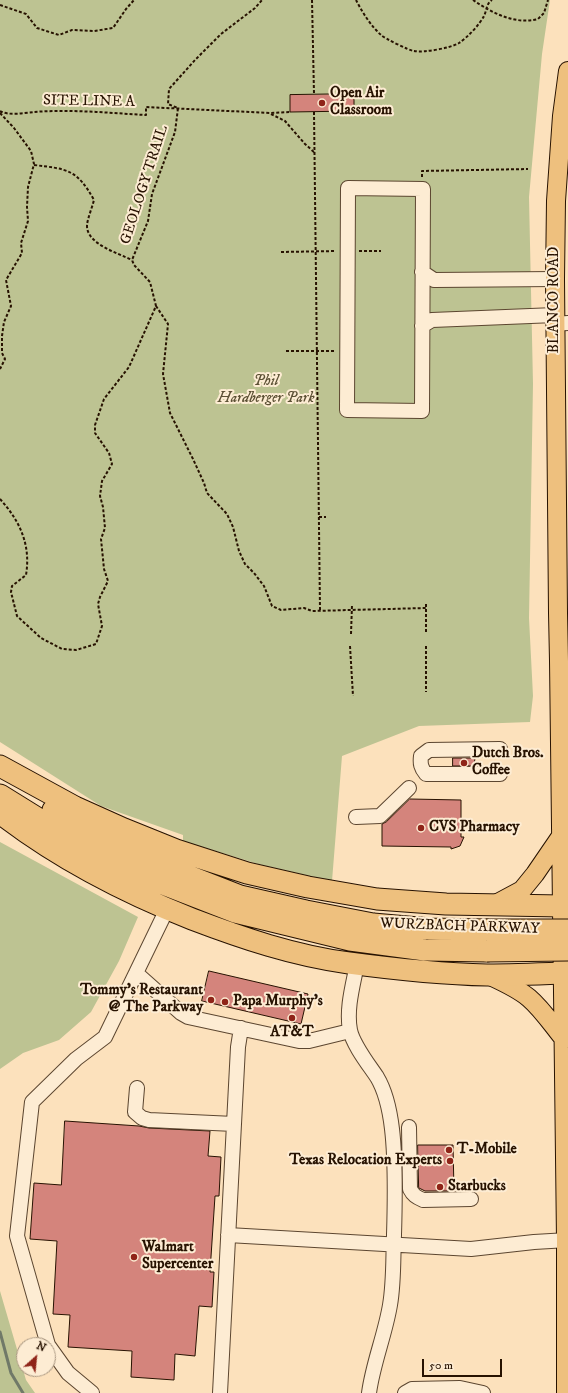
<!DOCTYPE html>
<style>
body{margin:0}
#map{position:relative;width:568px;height:1393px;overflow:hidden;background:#fce1bc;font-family:"IM FELL DW Pica",serif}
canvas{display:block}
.north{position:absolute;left:16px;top:1337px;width:40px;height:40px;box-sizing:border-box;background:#fdecd3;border:1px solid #a7957f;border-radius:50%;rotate:27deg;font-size:11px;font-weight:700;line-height:16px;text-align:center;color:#271201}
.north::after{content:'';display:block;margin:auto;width:14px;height:18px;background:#8f2418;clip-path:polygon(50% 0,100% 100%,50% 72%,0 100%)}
.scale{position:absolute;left:422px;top:1359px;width:80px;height:18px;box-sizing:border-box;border:2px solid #271201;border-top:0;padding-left:5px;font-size:12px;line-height:14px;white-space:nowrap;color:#271201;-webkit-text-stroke:3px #fdecd3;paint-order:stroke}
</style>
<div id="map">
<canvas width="568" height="1393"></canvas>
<div class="north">N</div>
<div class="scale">50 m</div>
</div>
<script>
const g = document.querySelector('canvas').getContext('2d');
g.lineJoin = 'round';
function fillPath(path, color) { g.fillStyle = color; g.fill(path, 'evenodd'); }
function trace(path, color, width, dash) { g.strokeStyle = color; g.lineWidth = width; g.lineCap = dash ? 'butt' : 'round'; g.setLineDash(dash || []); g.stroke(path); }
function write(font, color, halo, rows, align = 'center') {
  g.font = font + ' "IM FELL DW Pica",serif'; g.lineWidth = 4; g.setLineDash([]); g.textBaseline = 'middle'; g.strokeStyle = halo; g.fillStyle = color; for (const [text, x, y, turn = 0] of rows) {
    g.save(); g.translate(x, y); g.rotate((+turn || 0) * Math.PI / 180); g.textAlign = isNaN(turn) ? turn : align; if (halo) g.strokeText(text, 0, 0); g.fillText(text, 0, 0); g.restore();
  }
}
fillPath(new Path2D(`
 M0,0H550L542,54L529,197L533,384L529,618L533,696L530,722L419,726L342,756L332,881L258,864L183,841V835L101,806L0,742Z
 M0,842L138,917L119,961L91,1012L59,1040L23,1053L0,1069Z
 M0,1291L26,1380L35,1393H0Z`), '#bdc392');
trace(new Path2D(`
 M0,1332L11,1373L23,1393`), '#707968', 3);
const building = new Path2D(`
 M354,94V111L290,112V95Z
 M453,758H475L474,766H453Z
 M410,799L461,800V837H464L460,846L451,849V847L382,846V824L386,822Z
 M209,971L308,994L301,1024L202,1001Z
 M65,1121L139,1126L149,1128L210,1131L208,1156L221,1157L219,1196H215L210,1272H214L212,1307L199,1306L195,1356L175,1354L174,1380L131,1377L132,1351L68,1347L70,1315L53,1314L57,1241L30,1239L34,1183L61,1185Z
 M418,1145H453L454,1191H425L419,1188Z`);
fillPath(building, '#d4847c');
trace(building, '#271201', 1);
const minor = new Path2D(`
 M348,188L423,189L422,411L347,410Z
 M422,272L434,280L555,279
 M555,324L568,323
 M422,326L432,320L555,315
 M500,749L429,750L421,756C420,764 421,768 426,774H500
 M356,817L380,816L409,788
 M357,964C353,985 346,1009 350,1030C353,1045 369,1065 377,1077C386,1092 390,1112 392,1129C396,1163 395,1202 394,1235C393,1258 394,1282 390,1305C385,1335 373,1363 369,1393
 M136,973L181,1013L188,1017L299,1041H309L350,1031
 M137,1088L135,1112L142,1118L149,1120L234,1124
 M409,1127L410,1189C413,1195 416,1197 423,1200L471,1199
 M228,1235L471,1249L534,1242L568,1240
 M92,1393L68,1373L48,1345L17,1236L32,1102L76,1059L105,1037L167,909
 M220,1393L238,1047L241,1028
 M405,1393L412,1389L460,1388L483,1393`);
const major = new Path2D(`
 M494,905L522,890L535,874L561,836
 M488,975C503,982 517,988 529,998C543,1010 553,1026 564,1039
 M566,1393V1240L559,661L558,613L555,279L556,201L562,116L568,71`);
const highway = new Path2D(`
 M0,766L75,807L124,829L176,850L247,873L308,887L377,899L446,904L562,906
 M0,795L71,839L127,870L235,912L350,940L425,950L487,951
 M53,810L102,838L145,859L240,896L306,911L373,924L430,929L486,930
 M0,813C58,858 124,892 192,919C242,938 295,956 349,963C394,969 441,974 487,975C512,975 537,974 562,973`);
trace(minor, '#5c4630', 16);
trace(major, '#271201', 20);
trace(highway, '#271201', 23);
trace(new Path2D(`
 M312,0L314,94
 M356,0C362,12 371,26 381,35C384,38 410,51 414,51C423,53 451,48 459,43C467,38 480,24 484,16C487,10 486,4 492,0
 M473,0C492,13 515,25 538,19L544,13L548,0
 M0,5L26,14L37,28L59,35L72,30L94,31L113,28L126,9L134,0
 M0,111C9,116 24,113 34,112C71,109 109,113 146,115V107L270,113L290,112
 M314,112L320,610
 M0,113L14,128L31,151L34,164L28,187L27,207L28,221L21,243L22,253L6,280L11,306L4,322L2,336V353L5,359L0,369
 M271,114L285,121L305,144L314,152
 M34,165C67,169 77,169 94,200C92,208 88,217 87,225C86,244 118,253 132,260
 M422,177V171L528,169
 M359,251H381
 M281,252L336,251
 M156,306L168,324L163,374L170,413L193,459L204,483L207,493L227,514L233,527L239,551L245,564L254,573L264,586L272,606L281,610L304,608L312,611L426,608
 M286,351H335
 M0,499C20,521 31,545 26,575L12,586L11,592L17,616L41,638L62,649L76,650L96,644L102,626L98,604L100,597L108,581L104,569L101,539L105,528L103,507L100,496L102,481L112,464L109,453L95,433V425L104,399L129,367L156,306L150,282L134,265L132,260L148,221L152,194L175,132L178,108L168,104L169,89L195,60L221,34L255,8L262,0
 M319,517H326
 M426,604V633
 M351,634L352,605
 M350,646L353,696
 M426,646V692`), '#271201', 2, [3, 2]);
trace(minor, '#fdecd3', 14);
trace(major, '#eec07e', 18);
trace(highway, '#eec07e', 21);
const highwayBridge = new Path2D(`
 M486,930H568
 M487,951L568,950`);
trace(highwayBridge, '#271201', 23, []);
trace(highwayBridge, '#eec07e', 21);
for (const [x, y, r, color] of [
 [322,103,4,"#8f2418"],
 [464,763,4,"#8f2418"],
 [421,828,4,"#8f2418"],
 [211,1000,4,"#8f2418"],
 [225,1002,4,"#8f2418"],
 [292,1018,4,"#8f2418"],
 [449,1150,4,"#8f2418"],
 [450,1161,4,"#8f2418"],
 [440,1187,4,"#8f2418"],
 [134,1257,4,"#8f2418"]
]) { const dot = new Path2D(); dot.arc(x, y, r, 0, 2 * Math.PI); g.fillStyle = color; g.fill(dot); trace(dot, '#fdecd3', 1.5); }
write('bold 15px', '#271201', '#fdecd3', [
 ["Open Air",330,94],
 ["Classroom",330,111],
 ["Dutch Bros.",472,754],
 ["Coffee",472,771],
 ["CVS Pharmacy",429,828],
 ["Tommy's Restaurant",203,991,"right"],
 ["@ The Parkway",203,1008,"right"],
 ["Papa Murphy's",233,1002],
 ["AT&T",292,1033,"center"],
 ["T-Mobile",457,1150],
 ["Texas Relocation Experts",442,1161,"right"],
 ["Starbucks",448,1187],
 ["Walmart",142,1248],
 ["Supercenter",142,1265]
], 'left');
write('15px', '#271201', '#fdecd3', [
 ["SITE LINE A",89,102,1],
 ["GEOLOGY TRAIL",145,185,-72],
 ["BLANCO ROAD",555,300,-90],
 ["WURZBACH PARKWAY",460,927,2]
]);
write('italic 15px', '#5c5034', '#fdecd3', [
 ["Phil",266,382],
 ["Hardberger Park",266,399]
]);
</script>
